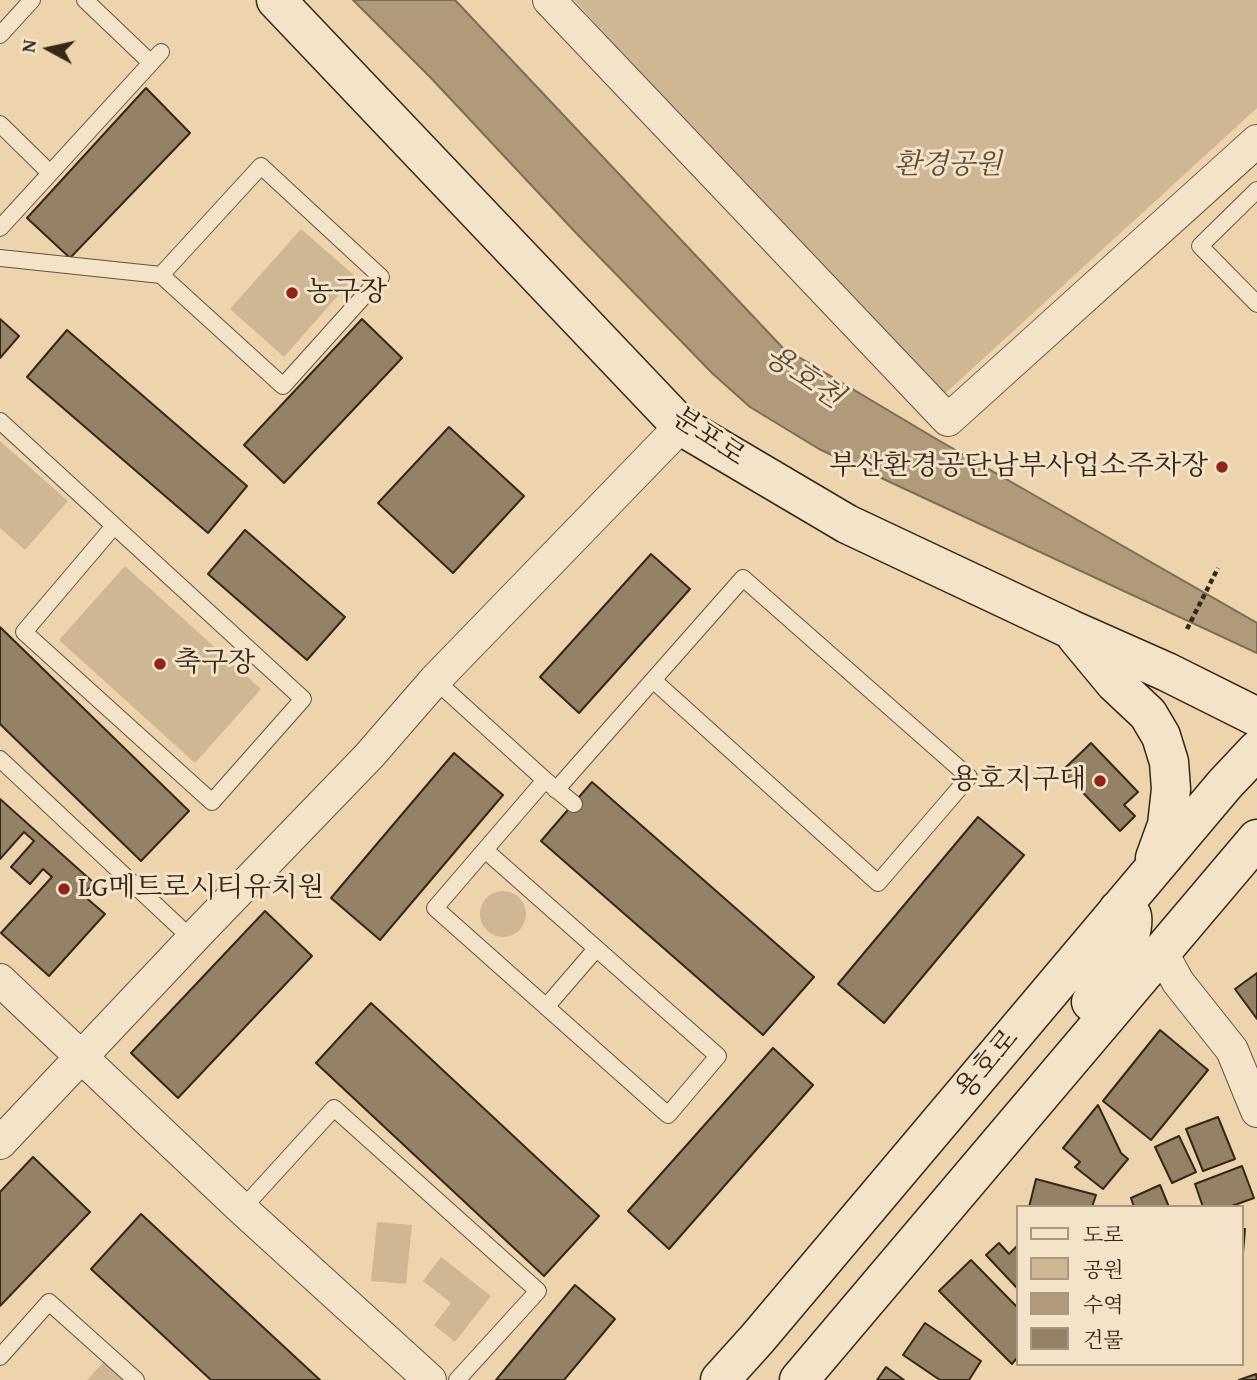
<!DOCTYPE html>
<meta charset="utf-8">
<style>
body{margin:0}
#map{position:relative;width:1257px;height:1380px;overflow:hidden;background:#eed4ac;font-family:"Gentium Book Plus","Noto Serif KR",serif}
canvas{display:block}
.legend{position:absolute;left:1016px;top:1205px;width:228px;height:161px;box-sizing:border-box;background:#f4e3c9;border:2px solid #a89883;margin:0;padding:9px 12px;list-style:none;font-size:21px;color:#352819}
.legend li{display:flex;align-items:center;gap:14px;height:35px}
.legend b{width:35px;border:2px solid #a89883}
.north{position:absolute;left:14px;top:14px;width:70px;height:70px;-webkit-text-stroke:5px #f4e3c9;paint-order:stroke;rotate:278deg;font-size:19px;font-weight:700;line-height:28px;text-align:center;color:#352819}
.north::after{content:'';display:block;margin:auto;width:24px;height:32px;background:#352819;clip-path:polygon(50% 0,100% 100%,50% 72%,0 100%)}
</style>
<div id="map">
<canvas width="1257" height="1380"></canvas>
<ul class="legend">
<li><b style="height:9px;background:#f4e3c9"></b>도로</li>
<li><b style="height:19px;background:#cfb793"></b>공원</li>
<li><b style="height:19px;background:#af9a7a"></b>수역</li>
<li><b style="height:19px;background:#958165"></b>건물</li>
</ul>
<div class="north">N</div>
</div>
<script>
const g = document.querySelector('canvas').getContext('2d');
g.lineJoin = 'round';
function fillPath(path, color) { g.fillStyle = color; g.fill(path, 'evenodd'); }
function trace(path, color, width, dash) { g.strokeStyle = color; g.lineWidth = width; g.lineCap = dash ? 'butt' : 'round'; g.setLineDash(dash || []); g.stroke(path); }
function write(font, color, halo, rows, align = 'center') {
  g.font = font + ' "Gentium Book Plus","Noto Serif KR",serif'; g.lineWidth = 6; g.setLineDash([]); g.textBaseline = 'middle'; g.strokeStyle = halo; g.fillStyle = color; for (const [text, x, y, turn = 0] of rows) {
    g.save(); g.translate(x, y); g.rotate((+turn || 0) * Math.PI / 180); g.textAlign = isNaN(turn) ? turn : align; if (halo) g.strokeText(text, 0, 0); g.fillText(text, 0, 0); g.restore();
  }
}
fillPath(new Path2D(`
 M574,0H1257V108L938,400Z
 M301,229L355,276L284,357L230,309Z
 M0,441L68,501L25,550L0,528Z
 M125,566L261,689L195,763L59,640Z
 M480 914a23 23 0 1 1 46 0a23 23 0 1 1-46 0Z
 M377,1222L412,1225L406,1284L371,1281Z
 M441,1257L491,1296L455,1342L434,1325L451,1303L423,1281Z
 M109,1356L136,1380H87Z`), '#cfb793');
const water = new Path2D(`
 M353,0H455L782,347L938,440L1257,623V653L819,449L750,407L712,373L577,234L431,78Z`);
fillPath(water, '#af9a7a');
trace(water, '#7e6c53', 2);
const building = new Path2D(`
 M146,88L190,133L70,258L27,218Z
 M0,319L19,336L0,358Z
 M362,319L402,358L284,483L244,445Z
 M67,330L247,486L208,533L27,377Z
 M449,427L524,496L453,573L378,503Z
 M245,530L345,617L307,660L208,574Z
 M651,554L690,589L579,713L540,677Z
 M0,627L189,811L141,861L0,724Z
 M1091,743L1138,792L1124,805L1135,816L1120,831L1062,771Z
 M454,753L503,795L380,940L331,898Z
 M592,782L814,977L763,1035L541,841Z
 M0,799L94,883L83,895L105,914L49,976L1,933L52,877L43,869L30,884L11,867L34,841L24,832L0,859Z
 M978,817L1024,855L884,1023L838,984Z
 M265,911L312,956L178,1098L131,1053Z
 M1257,973V1019L1235,989Z
 M371,1003L599,1216L544,1276L316,1063Z
 M1160,1030L1208,1070L1151,1140L1103,1101Z
 M773,1048L813,1085L669,1249L628,1211Z
 M1098,1105L1121,1153L1128,1159L1103,1189L1075,1167L1080,1162L1063,1148Z
 M1218,1117L1235,1159L1203,1171L1186,1129Z
 M1179,1136L1196,1172L1172,1183L1155,1147Z
 M33,1157L90,1212L0,1306V1192Z
 M1242,1166L1254,1198L1229,1207H1203L1195,1184Z
 M1036,1179L1096,1195L1092,1207H1029Z
 M1160,1185L1169,1207H1134L1131,1198Z
 M141,1214L320,1380H211L143,1317L91,1269Z
 M1241,1229H1245L1242,1265H1241Z
 M999,1243L1009,1254L1017,1246V1288L986,1255Z
 M971,1260L1017,1307V1358L1012,1364L939,1291Z
 M575,1285L615,1319L564,1380H496Z
 M925,1323L981,1361L969,1380H940L903,1355Z
 M886,1367L904,1380H877Z
 M1256,1374L1257,1380H1239Z`);
fillPath(building, '#958165');
trace(building, '#352819', 2);
const lane = new Path2D(`
 M85,0L151,63
 M0,35L32,0
 M0,124L50,173
 M261,166L381,277L283,386L161,275Z
 M1257,190L1200,246L1257,304
 M0,228L161,52
 M0,258L161,275
 M0,421L303,699L212,802L24,632L114,526
 M435,680L545,780L574,804
 M0,759L192,939
 M556,790L743,578L969,777L878,883L653,680
 M485,850L718,1056L668,1115L435,908L545,780
 M546,1007L596,949
 M242,1209L334,1108L538,1291L457,1380
 M0,1357L49,1302L136,1380`);
const street = new Path2D(`
 M549,0L948,420L1257,141
 M1161,951L1178,982L1232,1050L1257,1111
 M0,980L242,1209L430,1380
 M0,1143L200,931L369,756L435,680L681,426`);
const secondary = new Path2D(`
 M276,0L681,426L847,524L1070,629L1167,672L1257,717
 M1076,636L1115,683L1148,714L1161,736L1169,762L1171,789L1167,825L1155,858
 M1091,1002C1106,981 1136,942 1132,916L1118,910
 M720,1380L757,1339L1225,784L1257,750
 M799,1380L1257,839`);
trace(lane, '#63533e', 18);
trace(street, '#63533e', 34);
trace(secondary, '#352819', 41);
trace(new Path2D(`
 M1187,629L1218,568`), '#352819', 4.5, [5, 3.5]);
trace(lane, '#f4e3c9', 16);
trace(street, '#f4e3c9', 32);
trace(secondary, '#f4e3c9', 38);
for (const [x, y, r, color] of [
 [292,293,7,"#8f2418"],
 [1222,467,7,"#8f2418"],
 [160,664,7,"#8f2418"],
 [1100,781,7,"#8f2418"],
 [64,889,7,"#8f2418"]
]) { const dot = new Path2D(); dot.arc(x, y, r, 0, 2 * Math.PI); g.fillStyle = color; g.fill(dot); trace(dot, '#f4e3c9', 2.5); }
write('italic 28px', '#5c4c38', '#f4e3c9', [
 ["환경공원",948,166]
]);
write('28px', '#352819', '#f4e3c9', [
 ["농구장",306,293],
 ["부산환경공단남부사업소주차장",1208,467,"right"],
 ["축구장",174,664],
 ["용호지구대",1086,781,"right"],
 ["LG메트로시티유치원",78,889]
], 'left');
write('28px', '#352819', '#f4e3c9', [
 ["분포로",708,438,34],
 ["용호로",988,1065,-50]
]);
write('italic 30px', '#5a4a36', '#f4e3c9', [
 ["용호천",803,378,34]
]);
</script>
